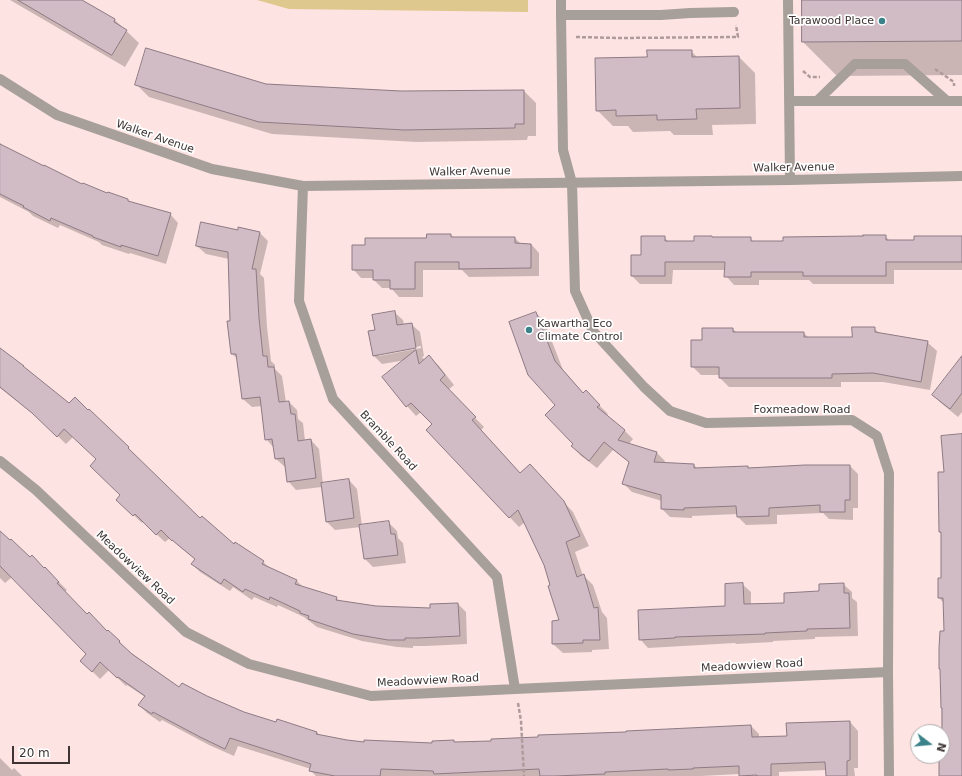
<!DOCTYPE html>
<style>
body{margin:0}
#map{position:relative;width:962px;height:776px;overflow:hidden;background:#fde3e2;font-family:"DejaVu Sans",sans-serif}
canvas{display:block}
.north{position:absolute;left:910px;top:724px;width:40px;height:40px;box-sizing:border-box;background:#fff;border:1px solid #b2aeae;border-radius:50%;rotate:106deg;font-size:11px;font-weight:700;line-height:16px;text-align:center;color:#3e3434}
.north::after{content:'';display:block;margin:auto;width:14px;height:18px;background:#3b828b;clip-path:polygon(50% 0,100% 100%,50% 72%,0 100%)}
.scale{position:absolute;left:12px;top:746px;width:58px;height:18px;box-sizing:border-box;border:2px solid #3e3434;border-top:0;padding-left:5px;font-size:12px;line-height:14px;white-space:nowrap;color:#3e3434;-webkit-text-stroke:3px #fff;paint-order:stroke}
</style>
<div id="map">
<canvas width="962" height="776"></canvas>
<div class="north">N</div>
<div class="scale">20 m</div>
</div>
<script>
const g = document.querySelector('canvas').getContext('2d');
g.lineJoin = 'round';
function fillPath(path, color) { g.fillStyle = color; g.fill(path, 'evenodd'); }
function trace(path, color, width, dash) { g.strokeStyle = color; g.lineWidth = width; g.lineCap = dash ? 'butt' : 'round'; g.setLineDash(dash || []); g.stroke(path); }
function write(font, color, halo, rows, align = 'center') {
  g.font = font + ' "DejaVu Sans",sans-serif'; g.lineWidth = 3.5; g.setLineDash([]); g.textBaseline = 'middle'; g.strokeStyle = halo; g.fillStyle = color; for (const [text, x, y, turn = 0] of rows) {
    g.save(); g.translate(x, y); g.rotate((+turn || 0) * Math.PI / 180); g.textAlign = isNaN(turn) ? turn : align; if (halo) g.strokeText(text, 0, 0); g.fillText(text, 0, 0); g.restore();
  }
}
fillPath(new Path2D(`
 M257,0H528V12L289,9Z`), '#dfc88d');
fillPath(new Path2D(`
 M10,0H81L115,20L139,43L125,67Z
 M803,0H962V75L837,76L803,42Z
 M691,51L698,58L739,57L755,73L756,124L712,125L713,135H674L670,131L633,132L628,126H613L597,110L648,58Z
 M137,85L401,92L524,91L536,103V136H528L527,140L417,142L272,134L149,97Z
 M0,143L4,147L83,186L108,195L128,200L130,202L170,214L178,223L166,264L130,253L129,254L102,245L99,242L60,225L58,228L33,216L29,212L0,197Z
 M238,231L259,232L268,241L260,274L264,278L267,327L271,361L275,365V369L282,376L286,402H289L297,410L298,419L303,423L305,441L311,440L319,449L323,484L349,480L357,489L362,526L389,523L397,531L398,538L403,543L406,563L373,567L365,559L361,527L335,530L327,522L322,487L296,490L288,481L286,467H285L276,459L274,448L266,439L262,406L252,407L243,399L238,359L232,354L229,259L206,254L197,246Z
 M451,235L454,238H515L521,244H531L539,253V276L469,277L462,270H423V297H399L391,288H382L374,280V278H361L353,269L366,246Z
 M885,236L890,241H915L962,237V270H894V284H813L809,280H759V285H734L726,276V270H673L672,284H640L632,276L642,256L664,237L669,242H695L750,238L754,242H784Z
 M394,312L403,320L404,325L411,324L420,332L424,356L422,357L425,360L429,357L439,366L454,385L448,390L484,427L481,430L521,474L539,475L573,512L589,546L575,552L583,576H584L593,585L602,612L607,618L609,649L592,650V652L563,653L553,644L560,621L552,586L545,565L525,522L519,527L427,430L433,424L421,412L416,416L407,406L406,360L382,364L374,356L376,331ZM421,346V348L379,356V354Z
 M536,313L544,321L563,370L584,394L586,392L608,414L606,416L625,431L633,439L629,444L657,453L665,461L664,463L694,465L698,469L748,467L750,469L850,466L858,474V508H853V520L829,519L823,513L777,515V524L746,525L738,517V514L692,516V518L670,517L662,509V501L632,492L624,484L630,463L613,450L597,468L580,455L572,446L574,444L557,405Z
 M874,328L880,334L927,342L937,351L930,390L883,382H841V387H729L720,378V375H701L692,366L703,341L733,329L737,333H804L809,338H853Z
 M0,349L69,405L88,411L89,410L136,456L135,457L200,520L234,545L263,562L270,568L296,580L303,587L336,598L340,601L376,607L431,609L458,604L466,612L467,644L426,646H413V648L397,647L362,641L317,627L304,617L278,605L277,607L254,597L252,600L233,587L230,591L200,572L192,564L196,560L181,548L170,538L165,542L143,522L142,523L126,508L122,496L97,459L73,437L66,444L42,421L0,388Z
 M962,366V412L958,417L941,403L933,395Z
 M962,435V776H941V756H942L941,670L945,632L944,603L939,598L942,579V534L940,532L945,473Z
 M0,532L30,558L45,569V568L67,590L65,592L87,615L119,641L127,650L180,688L207,697L243,713L276,723L317,732L320,736L365,743L433,744L453,741L455,743L492,742L751,726L759,734V738L788,736L850,722L858,731V768H854L855,776H827V770L779,772V776H741L740,774L701,776H316L311,771V769L238,746L234,756L209,745L162,720L160,722L147,713L139,705L145,697L127,685L126,686L109,670L100,679L90,669L87,654L12,577L5,583L0,578Z
 M742,584L751,592V605L785,604L843,584L852,592V598L857,602L858,636L815,637V639L773,641V642L736,644L735,643L648,648L640,639L726,607Z
 M0,758L12,770L14,768L22,776H0Z`), '#0003');
const building = new Path2D(`
 M18,0H82L115,19L114,22L127,30L112,55Z
 M802,0H962V41L802,42Z
 M146,48L266,84L401,91L524,90V124H515V128L404,130L259,122L135,85Z
 M647,50H692V57L739,56L740,108L696,109L697,119L657,120V115L616,116V110L596,111L595,58L647,57Z
 M0,144L44,166V165L82,184L83,183L107,193L108,192L128,199V201L171,213L158,256L121,245V247L93,237V236L51,218L50,221L23,207L24,206L0,194Z
 M201,222L238,230V227L260,232L252,269H256L259,318L263,356H267L268,367H274L279,402L289,401L291,414H295L298,441L311,439L316,478L287,482L284,458L275,459L272,439L265,440L260,397L242,399L236,354H231L227,321H230L228,252L196,246Z
 M427,234H451V237H515V243L531,244V268L459,269V262H415V289H390V280H373V270H352V245H365V238H426Z
 M863,235H886V240H914V236H962V262H886V276H803V272H751V277H724L725,262H665V276H631V255H641V236H665V241H694V236H712V237H751V241H783V237L863,236Z
 M395,311L397,325L412,323L416,348L373,356L368,331L375,330L372,315Z
 M536,312L555,361L583,393L586,390L600,405L597,407L625,430L618,440L657,452L654,462L694,464V468L748,466V468L805,465H850V500H845V512H820V505L769,508V516L737,517L736,506L684,508V510L661,509V495L622,484L629,462L604,442L589,461L571,446L573,444L545,415L555,405L528,375L509,322Z
 M852,327H875V332L928,341L921,382L873,373L832,374V378H719V367H691V340H702V328H733V332H804V337H852Z
 M0,348L24,366H23L69,403L75,397L88,410L89,409L129,447L128,448L200,518L202,516L234,544L235,542L264,561L262,564L297,580L295,584L337,597L336,600L376,606L430,608V604L458,603L460,636L417,638H405V640H388L353,634L308,619L309,616L300,613V611L270,597L269,600L245,589L243,592L224,579L221,584L191,564L195,559L172,540V541L161,530L156,535L135,514L133,516L116,500L120,495L90,466L96,459L64,429L57,437L32,413L0,387Z
 M416,350L419,364L429,355L445,375L440,380L476,417L472,420L520,473L530,464L564,501L580,536L566,542L577,577L584,574L594,608L598,607L600,640H583V643L552,644V621L559,620L548,586L550,585L544,565L518,510L509,518L476,483L426,430L432,424L411,403L406,407L382,377Z
 M962,356V393L950,409L932,395Z
 M962,434V776H939V756H942V708H941L940,669H939V648L940,631H944L943,598H938V578H941V532H939L938,472H944L941,436Z
 M349,479L354,518L326,522L321,483Z
 M389,521L391,534H395L398,555L364,559L359,525Z
 M0,531L10,540L11,539L30,557L32,555L44,568L45,567L59,582L57,583L87,614L89,612L107,631L108,630L120,641L119,642L132,654L179,687L182,683L207,696L244,712L276,722L277,719L317,732L316,734L347,740L364,742V740L432,743V741L454,740V742L491,741V739L538,737V735L626,732V731L751,725L752,737L787,736L786,723L850,721V760L847,761V776H826L825,762L771,764V776H757V775L739,776V766L693,768V769L668,770V769L605,772V774L555,776H540L539,769L434,774L433,771L381,769L380,776H335L309,771L311,764L230,738L225,749L200,737L153,712L152,714L138,705L145,696L118,677L117,678L100,662L92,672L80,661L86,654L0,566Z
 M743,583L744,604L784,603V593L819,591V584L844,583V593H849L850,628L807,629V631L765,633V634L675,637V638L639,640L638,610L725,606V584Z`);
fillPath(building, '#d1bcc6');
trace(building, '#8d7a84', 1);
trace(new Path2D(`
 M576,37L620,38L738,37L736,25
 M935,69L954,82V86
 M803,71L810,77H820
 M518,703L521,721L524,776`), '#af9b9b', 2.5, [4, 2]);
trace(new Path2D(`
 M561,0V15
 M788,0L790,180
 M789,101H962
 M817,101L855,64H905L947,101
 M572,183L563,150L561,15H661L690,13L734,12`), '#a79f99', 10);
trace(new Path2D(`
 M0,79L57,115L212,169L303,186L790,180L962,176
 M572,183L575,291L593,331L644,387L670,411L706,423L852,420L877,436L889,473L888,672L889,776
 M303,186L299,301L333,399L497,577L515,689
 M0,461L36,490L186,632L249,664L371,696L515,689L888,672`), '#a79f99', 10);
for (const [x, y, r, color] of [
 [882,21,4,"#3b828b"],
 [529,330,4,"#3b828b"]
]) { const dot = new Path2D(); dot.arc(x, y, r, 0, 2 * Math.PI); g.fillStyle = color; g.fill(dot); trace(dot, '#fff', 1.5); }
write('11px', '#3e3434', '#fff', [
 ["Tarawood Place",874,21],
 ["Kawartha Eco",537,324,"left"],
 ["Climate Control",537,337,"left"]
], 'right');
write('11px', '#3e3434', '#fff', [
 ["Walker Avenue",155,137,19],
 ["Walker Avenue",794,168,-1],
 ["Walker Avenue",470,172,-1],
 ["Foxmeadow Road",802,410],
 ["Bramble Road",388,441,47],
 ["Meadowview Road",135,568,43],
 ["Meadowview Road",752,666,-3],
 ["Meadowview Road",428,681,-3]
]);
</script>
